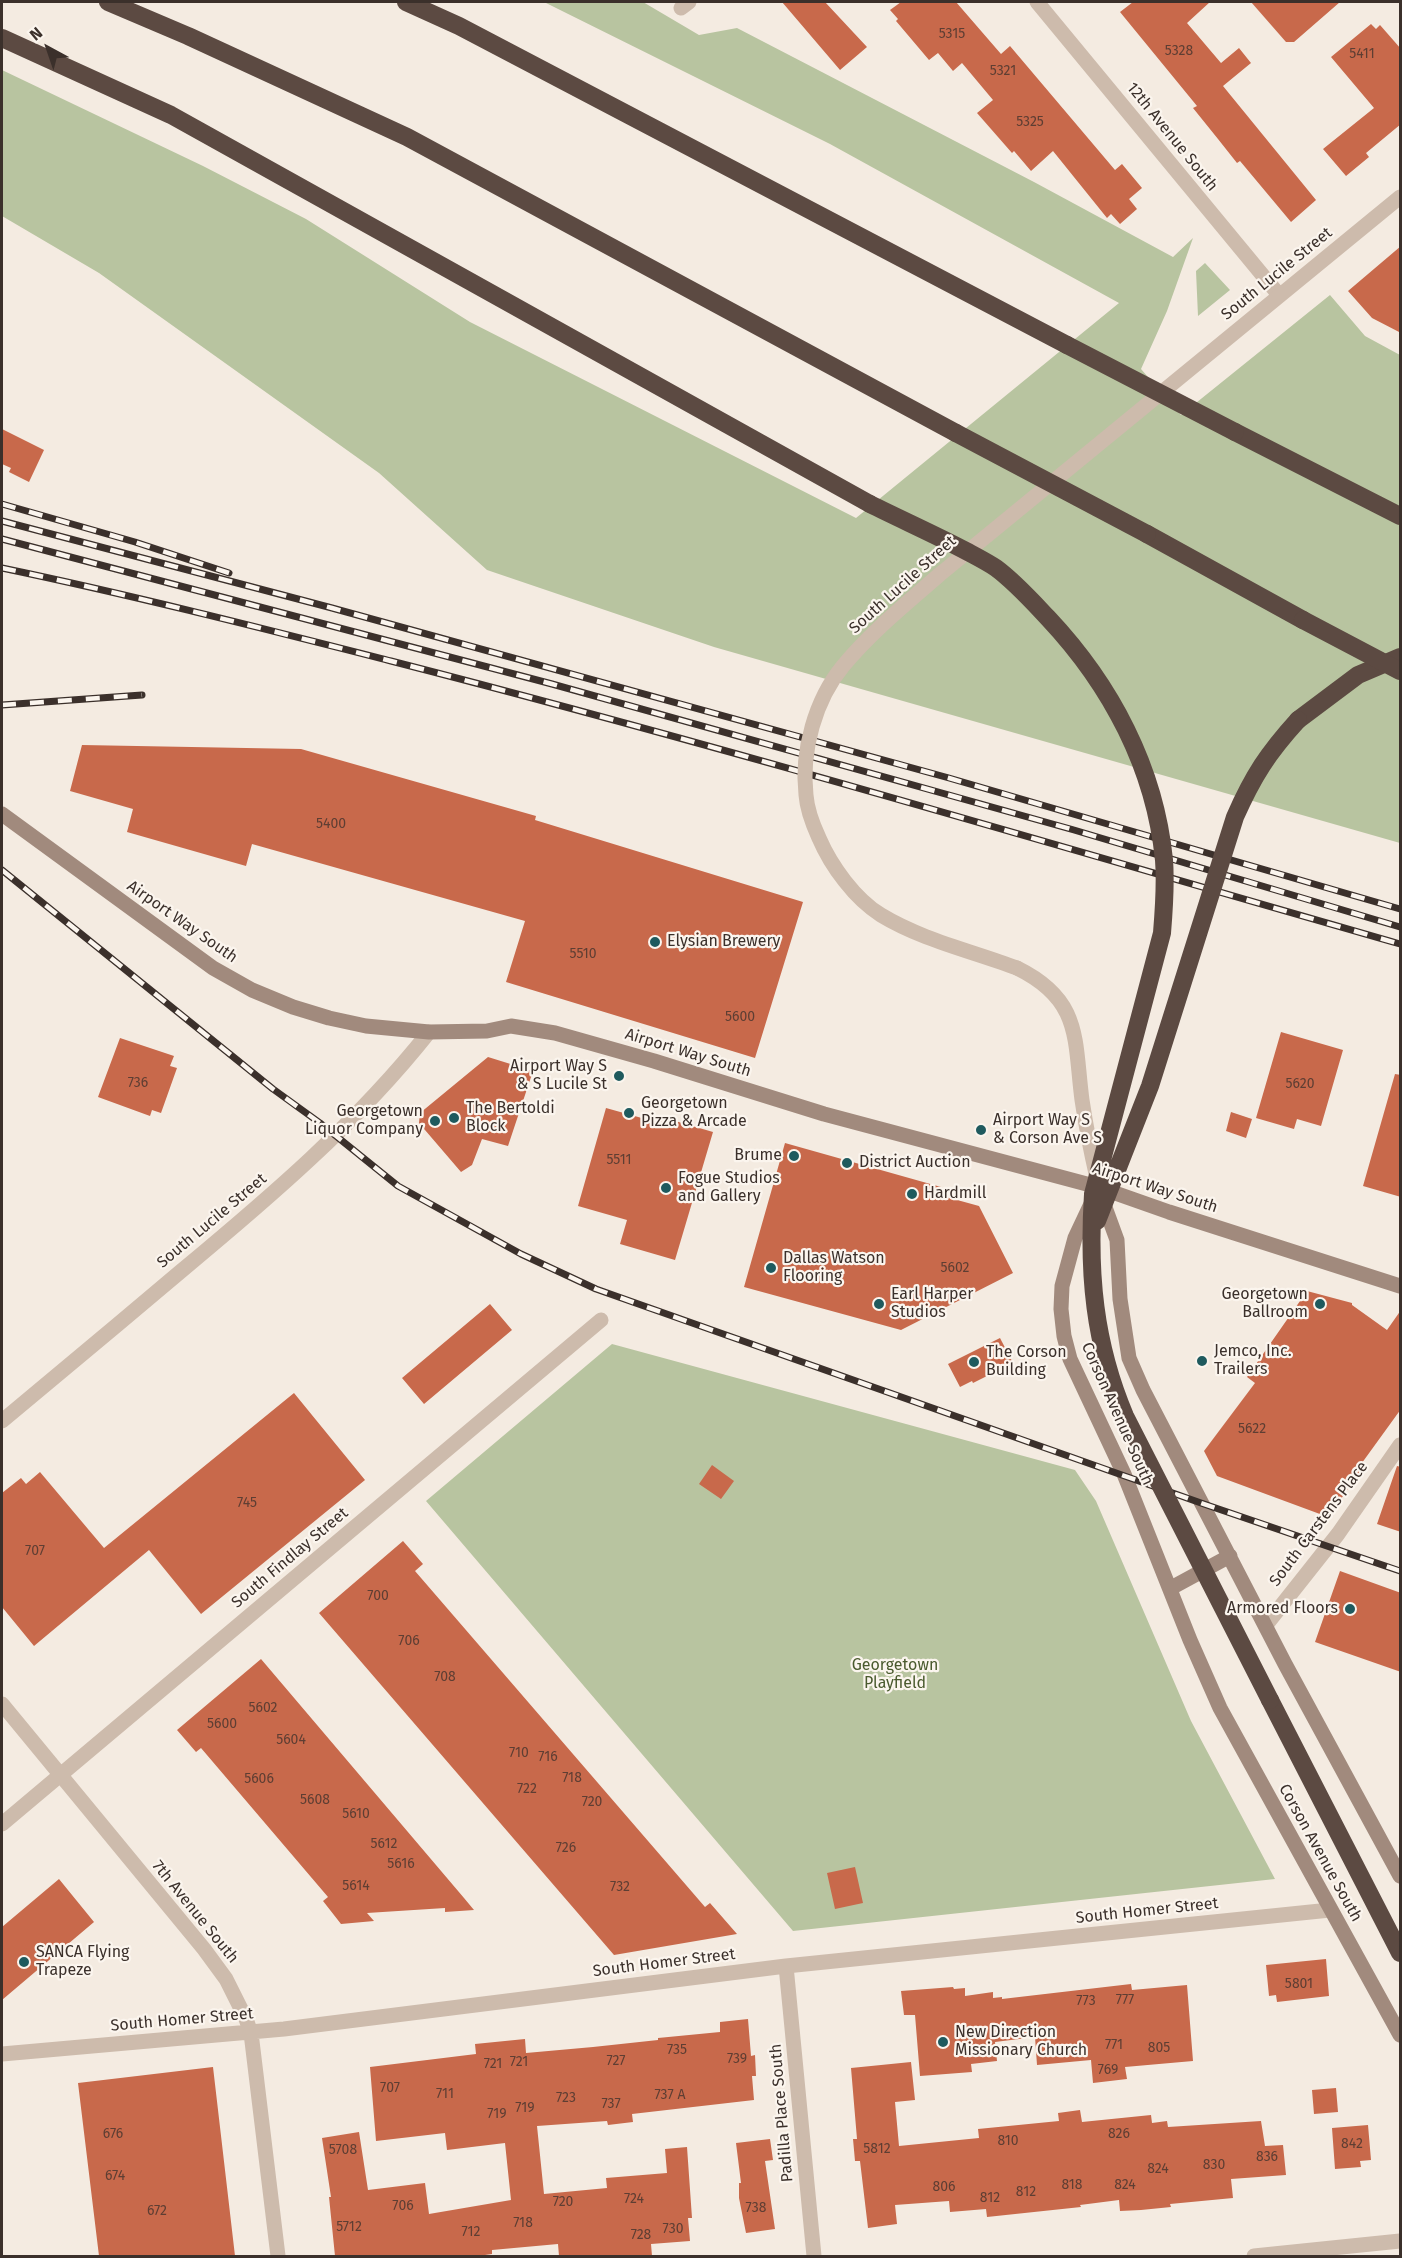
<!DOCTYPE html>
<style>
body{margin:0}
#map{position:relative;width:1402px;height:2258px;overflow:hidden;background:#f4ebe1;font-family:"Fira Sans",sans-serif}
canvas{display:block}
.frame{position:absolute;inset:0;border:3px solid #3b302b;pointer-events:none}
.north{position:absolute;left:18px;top:18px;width:60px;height:60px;-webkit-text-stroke:4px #fbf5ee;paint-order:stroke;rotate:320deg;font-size:16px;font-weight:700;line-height:24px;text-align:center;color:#3b302b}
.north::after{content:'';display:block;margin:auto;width:21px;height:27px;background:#3b302b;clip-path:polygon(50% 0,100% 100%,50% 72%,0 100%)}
</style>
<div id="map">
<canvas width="1402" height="2258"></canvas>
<div class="frame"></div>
<div class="north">N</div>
</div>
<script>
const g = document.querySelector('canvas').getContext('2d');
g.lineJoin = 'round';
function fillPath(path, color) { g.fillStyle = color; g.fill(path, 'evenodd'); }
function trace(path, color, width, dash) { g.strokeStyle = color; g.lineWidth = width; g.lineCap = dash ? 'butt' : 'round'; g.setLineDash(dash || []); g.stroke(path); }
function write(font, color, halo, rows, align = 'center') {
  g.font = font + ' "Fira Sans",sans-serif'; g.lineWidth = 4.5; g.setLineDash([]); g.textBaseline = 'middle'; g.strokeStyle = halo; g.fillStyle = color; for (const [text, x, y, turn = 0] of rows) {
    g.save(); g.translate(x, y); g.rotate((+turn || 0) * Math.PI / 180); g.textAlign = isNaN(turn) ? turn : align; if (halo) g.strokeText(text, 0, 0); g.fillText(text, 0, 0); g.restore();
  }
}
fillPath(new Path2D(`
 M544,2H643L699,35L737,28L1034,182L1173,257L1193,238L1167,311L1141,369L1181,415L1330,295L1365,336L1400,355V843L714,647L487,570L379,473L99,273L2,216V70L203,166L306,219L470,322L856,518L1119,303L830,144Z
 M1205,263L1230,290L1198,316L1196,271Z
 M612,1344L1075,1470L1096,1501L1191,1721L1275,1879L793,1931L426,1501Z`), '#b8c4a0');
fillPath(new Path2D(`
 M782,2H825L867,47L840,70Z
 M901,2H956L1001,54L1010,46L1115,170L1122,164L1142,188L1129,199L1137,209L1120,224L1111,214L1107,218L1053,151L1031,171L1014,151L1012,153L977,113L993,100L962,63L953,71L938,53L929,60L896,21L898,19L890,10Z
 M1133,2H1210L1187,23L1221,63L1239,48L1251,63L1223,86L1316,200L1291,222L1240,161L1237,163L1218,139L1193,108L1197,106L1120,12Z
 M1251,2H1340L1294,42H1286Z
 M1371,24L1376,29L1380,25L1401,49V124L1366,153L1369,157L1346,176L1323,149L1374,108L1331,57Z
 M1401,246V333L1372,318L1348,291Z
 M2,429L44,450L29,482L9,472L11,468L2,464Z
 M82,745L301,749L536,816L535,820L803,902L755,1058L506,982L525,921L252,844L246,866L127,832L133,809L70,791Z
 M1281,1032L1343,1050L1321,1126L1297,1119L1294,1129L1256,1118Z
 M120,1038L174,1056L170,1066L177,1068L161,1113L152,1110L150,1116L98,1097Z
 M488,1057L533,1071L508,1146L482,1139L472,1165L461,1172L419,1123L420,1113Z
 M1395,1074L1401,1075V1197L1363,1186Z
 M606,1108L656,1122L658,1116L713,1132L675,1260L620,1244L627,1220L578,1206Z
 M1231,1112L1252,1119L1246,1138L1226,1131Z
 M785,1143L941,1187L939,1195L979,1206L1013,1273L901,1330L744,1287Z
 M1307,1291L1352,1303V1305L1387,1330L1401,1310V1409L1359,1467L1363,1468L1328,1517L1217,1476L1204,1451L1255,1383L1247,1377Z
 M490,1304L512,1330L424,1404L402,1378Z
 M1000,1338L1013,1363L973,1383L972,1381L960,1387L948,1364Z
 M294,1393L365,1480L201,1614L149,1550L34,1646L2,1607V1493L21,1478L26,1484L40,1472L104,1548Z
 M712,1465L734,1481L721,1499L699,1484Z
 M1397,1466L1401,1467V1532L1377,1524Z
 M403,1541L423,1564L415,1571L705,1907L710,1903L737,1934L614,1955L319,1613Z
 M1340,1571L1401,1593V1672L1315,1642Z
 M261,1659L464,1898L474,1910L445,1912V1908L367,1913L374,1921L341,1924L323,1901L328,1897L201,1748L196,1752L177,1730Z
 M855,1867L863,1903L835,1909L827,1873Z
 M59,1879L94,1922L2,2000V1927Z
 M1326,1959L1329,1996L1277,2002L1276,1995L1269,1996L1266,1965Z
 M1131,1984L1132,1990L1187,1985L1193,2061L1125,2067L1127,2079L1093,2083L1091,2060L1037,2065L1035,2037L995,2042L997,2061L971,2064L972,2072L920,2076L915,2015H904L901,1991L953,1987L954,1989L965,1988V1996L993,1992V1998L1002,1997V1999Z
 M748,2019L751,2056L755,2055L756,2076H752L754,2100L632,2114L633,2122L608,2125L607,2121L537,2126L544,2194L607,2188L606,2178L667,2173L665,2149L687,2147L692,2218H688L690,2241L651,2244L652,2256H559L558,2244L492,2250V2254L478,2256H335L329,2197H331L322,2138L359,2132L368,2190L425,2183L429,2214L511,2200L505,2143L447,2150L445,2133L376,2141L370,2067L476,2054L475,2044L525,2039L526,2053L593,2047L658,2040V2038L720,2032V2022Z
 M911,2062L915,2100L895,2102L899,2146L979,2138L978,2129L1059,2121L1058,2113L1080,2110L1082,2122L1151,2115L1152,2123L1167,2121L1168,2127L1261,2121L1265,2146L1283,2145L1286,2175L1231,2179L1233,2198L1170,2204L1171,2207L1141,2210L1120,2211L1119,2200L1080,2205L1081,2207L987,2217L986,2209L950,2212L949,2201L895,2205L897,2224L868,2228L860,2161H855L853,2139H857L851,2068Z
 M213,2067L235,2256H99L78,2083Z
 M1336,2088L1338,2112L1314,2114L1312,2090Z
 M1368,2125L1371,2160L1360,2161L1361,2167L1335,2169L1332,2128Z
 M770,2139L773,2160L765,2161L775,2229L746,2233L739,2198V2183H741L736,2143Z`), '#c8694b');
trace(new Path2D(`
 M1037,2L1279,295
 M681,8L689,2
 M1266,1625L1338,1534L1400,1445
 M2,1704L204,1949L226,1979L246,2019L251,2033L278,2256
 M2,1824L601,1320
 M786,1966L814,2256
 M2,2054L284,2029L786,1966L1330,1910
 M1254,2256L1400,2241`), '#cdbbac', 15);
trace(new Path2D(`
 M939,575L1400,197
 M1017,968C1082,1000 1074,1039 1082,1100C1086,1127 1091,1152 1097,1178
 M2,1421C61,1372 121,1322 180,1272C269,1198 357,1123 429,1032`), '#cdbbac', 15);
trace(new Path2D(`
 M2,814L213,968L252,990L293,1007L329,1018L366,1026L429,1032L487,1031L511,1026L555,1033L654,1061L824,1114L1098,1187L1169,1212L1400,1286
 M1102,1199L1117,1240L1120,1299L1129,1358L1143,1390L1285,1664L1400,1876
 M1091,1204L1075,1238L1062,1286L1061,1309L1064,1336L1070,1359L1124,1474L1190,1640L1220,1708L1400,2035
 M1171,1588L1230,1556`), '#a18a7d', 15);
trace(new Path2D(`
 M108,2L188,36L407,137L956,433
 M406,2L459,26L1067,345
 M2,38L171,115L870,504
 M1235,432L1400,516
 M1147,534L1303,620
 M1298,720L1358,675L1400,657
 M1270,1700L1400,1953`), '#5c4a42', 18);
const rail = new Path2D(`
 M2,504L135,542L229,573
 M2,521L332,608L949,778L1400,909
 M2,539L552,684L1074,830L1400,927
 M2,568C132,595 261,628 391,661C730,748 1065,848 1400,944
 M2,705L142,695
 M2,870L273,1089L320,1123L398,1186L521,1254L596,1289L1201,1503L1400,1571`);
trace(rail, '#3b302b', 7);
trace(rail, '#fbf5ee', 4.5, [14]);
trace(new Path2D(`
 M939,575C906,604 871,632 843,666C815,700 801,751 806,795C807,809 813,825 819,838C831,866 855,899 881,915C922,940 972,951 1017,968`), '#cdbbac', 15);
trace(new Path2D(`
 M1067,345L1235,432
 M956,433L1147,534
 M870,504C902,520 936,535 968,552C977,557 987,562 996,568C1015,582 1032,601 1048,618C1111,685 1155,768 1164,860C1166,885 1164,909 1162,933L1093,1194C1088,1273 1094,1343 1125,1416L1270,1700
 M1303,620L1400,671
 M1097,1221L1150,1086L1235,817C1253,776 1268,753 1298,720`), '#5c4a42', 18);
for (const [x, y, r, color] of [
 [655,942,6,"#1f5a5e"],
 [619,1076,6,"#1f5a5e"],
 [629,1113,6,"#1f5a5e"],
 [454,1118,6,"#1f5a5e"],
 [435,1121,6,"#1f5a5e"],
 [981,1130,6,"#1f5a5e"],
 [794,1156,6,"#1f5a5e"],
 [847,1163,6,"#1f5a5e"],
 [666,1188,6,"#1f5a5e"],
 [912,1194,6,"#1f5a5e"],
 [771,1268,6,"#1f5a5e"],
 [879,1304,6,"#1f5a5e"],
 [1320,1304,6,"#1f5a5e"],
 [1202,1361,6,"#1f5a5e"],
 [974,1362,6,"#1f5a5e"],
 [1350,1609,6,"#1f5a5e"],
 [24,1962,6,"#1f5a5e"],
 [943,2042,6,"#1f5a5e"]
]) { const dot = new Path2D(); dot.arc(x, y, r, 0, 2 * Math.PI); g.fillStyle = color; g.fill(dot); trace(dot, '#fbf5ee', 2); }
write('14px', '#5e3e33', null, [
 ["5315",952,34],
 ["5328",1179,51],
 ["5411",1362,54],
 ["5321",1003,71],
 ["5325",1030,122],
 ["5400",331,824],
 ["5510",583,954],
 ["5600",740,1017],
 ["736",138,1083],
 ["5620",1300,1084],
 ["5511",619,1160],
 ["5602",955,1268],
 ["5622",1252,1429],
 ["745",247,1503],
 ["707",35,1551],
 ["700",378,1596],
 ["706",409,1641],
 ["708",445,1677],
 ["5602",263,1708],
 ["5600",222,1724],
 ["5604",291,1740],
 ["710",519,1753],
 ["716",548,1757],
 ["718",572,1778],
 ["5606",259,1779],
 ["722",527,1789],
 ["5608",315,1800],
 ["720",592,1802],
 ["5610",356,1814],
 ["5612",384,1844],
 ["726",566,1848],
 ["5616",401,1864],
 ["5614",356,1886],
 ["732",620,1887],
 ["5801",1299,1984],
 ["777",1125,2000],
 ["773",1086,2001],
 ["771",1114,2045],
 ["805",1159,2048],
 ["735",677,2050],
 ["739",737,2059],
 ["727",616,2061],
 ["721",519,2062],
 ["721",493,2064],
 ["769",1108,2070],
 ["707",390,2088],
 ["711",445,2094],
 ["737 A",670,2095],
 ["723",566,2098],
 ["737",611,2104],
 ["719",525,2108],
 ["719",497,2114],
 ["676",113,2134],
 ["826",1119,2134],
 ["810",1008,2141],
 ["842",1352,2144],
 ["5812",877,2149],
 ["5708",343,2150],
 ["836",1267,2157],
 ["830",1214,2165],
 ["824",1158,2169],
 ["674",115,2176],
 ["818",1072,2185],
 ["824",1125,2185],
 ["806",944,2187],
 ["812",1026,2192],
 ["812",990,2198],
 ["724",634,2199],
 ["720",563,2202],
 ["706",403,2206],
 ["738",756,2208],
 ["672",157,2211],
 ["718",523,2223],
 ["5712",349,2227],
 ["730",673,2229],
 ["712",471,2232],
 ["728",641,2235]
]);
write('16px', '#3b302b', '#fbf5ee', [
 ["12th Avenue South",1172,137,51],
 ["South Lucile Street",1277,274,-39],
 ["South Lucile Street",903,585,-42],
 ["Airport Way South",182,922,35],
 ["Airport Way South",688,1053,17],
 ["Airport Way South",1155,1188,18],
 ["South Lucile Street",212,1221,-40],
 ["Corson Avenue South",1117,1414,66],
 ["South Carstens Place",1319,1524,-53],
 ["South Findlay Street",290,1558,-40],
 ["Corson Avenue South",1320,1853,61],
 ["South Homer Street",1147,1911,-6],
 ["7th Avenue South",195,1912,51],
 ["South Homer Street",664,1963,-7],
 ["South Homer Street",182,2020,-5],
 ["Padilla Place South",782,2113,-95]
]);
write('16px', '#3b302b', '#fbf5ee', [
 ["Elysian Brewery",667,942],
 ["Airport Way S",607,1067,"right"],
 ["& S Lucile St",607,1085,"right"],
 ["Georgetown",641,1104],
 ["Pizza & Arcade",641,1122],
 ["The Bertoldi",466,1109],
 ["Block",466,1127],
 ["Georgetown",423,1112,"right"],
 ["Liquor Company",423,1130,"right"],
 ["Airport Way S",993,1121],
 ["& Corson Ave S",993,1139],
 ["Brume",782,1156,"right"],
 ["District Auction",859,1163],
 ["Fogue Studios",678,1179],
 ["and Gallery",678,1197],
 ["Hardmill",924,1194],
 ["Dallas Watson",783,1259],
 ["Flooring",783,1277],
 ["Earl Harper",891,1295],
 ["Studios",891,1313],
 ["Georgetown",1308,1295,"right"],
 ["Ballroom",1308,1313,"right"],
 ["Jemco, Inc.",1214,1352],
 ["Trailers",1214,1370],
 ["The Corson",986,1353],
 ["Building",986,1371],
 ["Armored Floors",1338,1609,"right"],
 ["SANCA Flying",36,1953],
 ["Trapeze",36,1971],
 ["New Direction",955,2033],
 ["Missionary Church",955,2051]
], 'left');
write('16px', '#4a5a2e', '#fbf5ee', [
 ["Georgetown",895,1666],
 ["Playfield",895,1684]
]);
</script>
